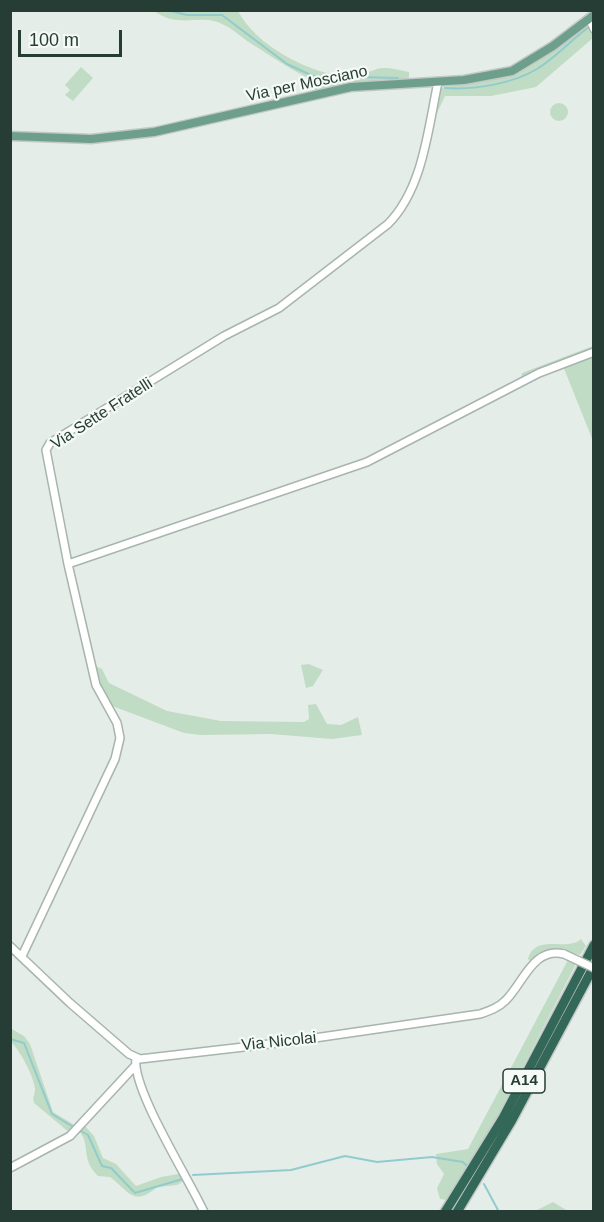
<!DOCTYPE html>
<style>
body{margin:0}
#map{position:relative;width:604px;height:1222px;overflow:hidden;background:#e5ede8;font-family:Arial,sans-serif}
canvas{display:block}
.frame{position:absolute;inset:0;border:12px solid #253d34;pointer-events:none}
.scale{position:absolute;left:18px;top:30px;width:104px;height:27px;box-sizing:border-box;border:3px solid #253d34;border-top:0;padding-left:8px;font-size:18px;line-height:21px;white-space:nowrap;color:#253d34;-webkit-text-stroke:4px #f5faf7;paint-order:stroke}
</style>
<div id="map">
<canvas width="604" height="1222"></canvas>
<div class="frame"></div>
<div class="scale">100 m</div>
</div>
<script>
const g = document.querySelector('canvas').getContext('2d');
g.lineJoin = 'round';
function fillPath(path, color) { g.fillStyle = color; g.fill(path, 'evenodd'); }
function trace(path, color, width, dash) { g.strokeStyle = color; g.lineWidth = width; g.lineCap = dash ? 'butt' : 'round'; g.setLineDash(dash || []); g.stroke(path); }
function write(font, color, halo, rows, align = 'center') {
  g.font = font + ' Arial,sans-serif'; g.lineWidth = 4.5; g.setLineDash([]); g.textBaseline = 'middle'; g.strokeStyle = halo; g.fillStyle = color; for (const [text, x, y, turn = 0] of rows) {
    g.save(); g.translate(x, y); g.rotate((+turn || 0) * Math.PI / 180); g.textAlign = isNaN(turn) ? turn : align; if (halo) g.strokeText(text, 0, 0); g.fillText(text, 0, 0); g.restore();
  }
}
fillPath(new Path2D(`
 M154,11H238C255,45 312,76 350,76C360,76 368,72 377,69C386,66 400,70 409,72V79L357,82L314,92L316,85L314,81C293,71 274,58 255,46C244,40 235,30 224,25C200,12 181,30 154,11Z
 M593,16V38L536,87L491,96H445L437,113L433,112L440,88L503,77L530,66Z
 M81,67L93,78L73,101L65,95L70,90L65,85Z
 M550 112a9 9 0 1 1 18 0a9 9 0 1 1-18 0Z
 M593,346V349L521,380L522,373Z
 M593,356V441L563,366Z
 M309,664L323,670L313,686L306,688L301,665Z
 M94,665L102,669L109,683L167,711L221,721L304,722L309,719L308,705L316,704L327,724L341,725L358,717L362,735L332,739L271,734L201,735L184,733L107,704L98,684Z
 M581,939L586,946L580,955C560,948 547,948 531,962L528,959C535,933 568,952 581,939Z
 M568,960L576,964L491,1129L447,1200L440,1199L437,1188L444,1174L437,1164L436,1154L468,1149Z
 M10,1028L24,1036L30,1044L53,1112L76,1126L70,1133L34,1103C32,1097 35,1095 35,1089C34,1076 19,1049 11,1042Z
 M84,1125L94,1136L103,1158L116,1164L136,1186L161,1177L184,1173L187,1179L177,1185L157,1187C133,1208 128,1190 110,1177L98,1176C80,1158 91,1147 80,1132L77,1133Z
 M553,1202L568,1211H535Z`), '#c0dcc4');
trace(new Path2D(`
 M167,10L187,15H222L287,64L313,76L398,78
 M445,88C474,90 512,84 537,69C556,57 571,40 589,27
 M10,1039L24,1043L52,1114L75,1128
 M79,1130L88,1135L102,1166L111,1168L135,1193L186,1178
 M193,1175L291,1170L345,1156L377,1162L432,1157L463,1162L467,1166
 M484,1184L499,1212
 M543,1212H562`), '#92cbcd', 2);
const minor = new Path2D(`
 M589,18L594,29
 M68,564L367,462L539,373L594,352
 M10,946L70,1003L129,1054L140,1059L287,1042L480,1014C489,1011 498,1008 505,1001C523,984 533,946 564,954
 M22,956L115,759L120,738L117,723L96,685L68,564L46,450L50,443L224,336L279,308L388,224C423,189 428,129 438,82
 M136,1058C131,1088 189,1179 204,1212
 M10,1168L70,1136L134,1067`);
const major = new Path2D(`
 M10,136L91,139L154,132L351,87L464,80L512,71L553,46L594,15`);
const highway = new Path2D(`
 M445,1212L503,1118L594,945
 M457,1212L512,1120L594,966`);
trace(minor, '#a8b5ae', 10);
trace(major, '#c2c9c6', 11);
trace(highway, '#c2c9c6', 12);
trace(minor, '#fff', 7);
trace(major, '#6d9f8c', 8);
trace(highway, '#336757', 9);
const minorBridge = new Path2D(`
 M564,954L594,968`);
trace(minorBridge, '#a8b5ae', 10, []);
trace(minorBridge, '#fff', 7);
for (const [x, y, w] of [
 [524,1081,42]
]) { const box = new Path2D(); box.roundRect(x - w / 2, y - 12, w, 24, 4.5); g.fillStyle = '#f5faf7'; g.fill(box); trace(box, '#253d34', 1.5); }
write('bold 15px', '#253d34', null, [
 ["A14",524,1081]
]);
write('16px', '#253d34', '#f5faf7', [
 ["Via per Mosciano",307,84,-12],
 ["Via Sette Fratelli",102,414,-33],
 ["Via Nicolai",279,1042,-6]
]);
</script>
